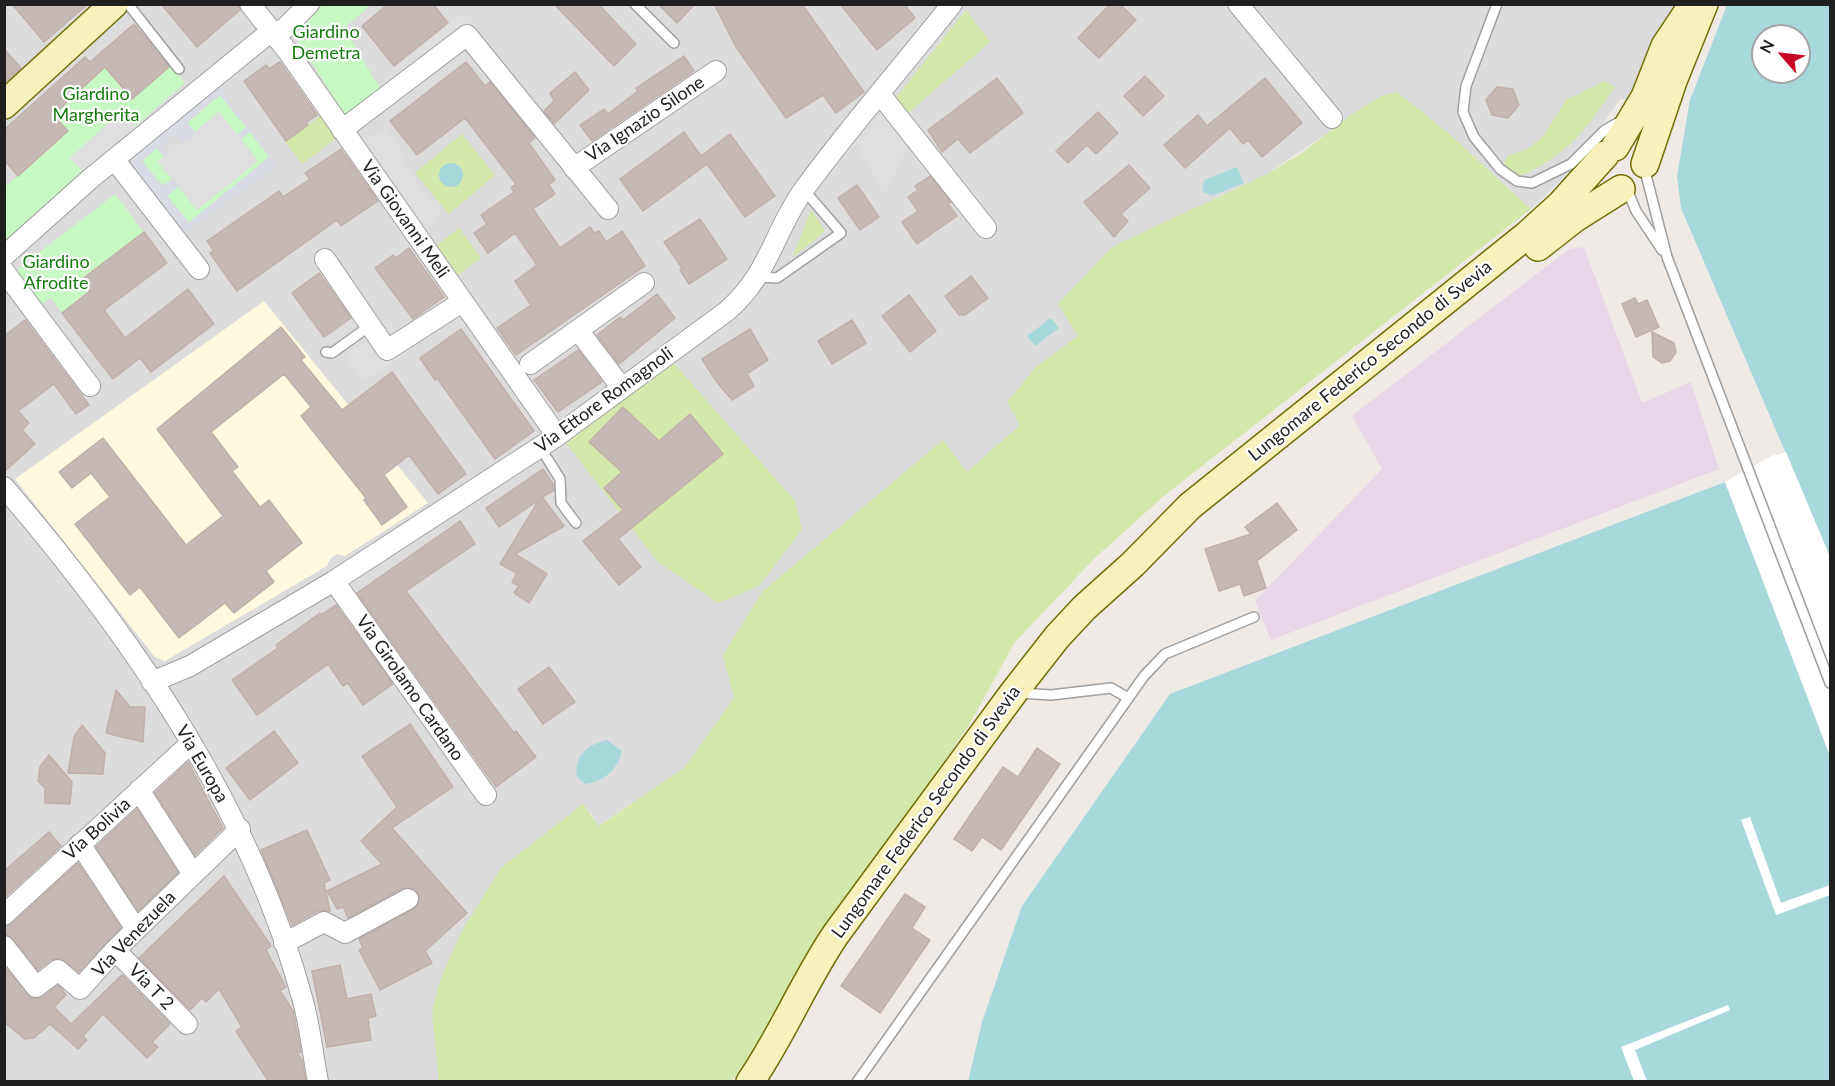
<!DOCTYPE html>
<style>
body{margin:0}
#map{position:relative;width:1835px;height:1086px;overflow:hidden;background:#efeae5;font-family:Lato,sans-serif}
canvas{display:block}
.frame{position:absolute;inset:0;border:6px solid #1f1f1f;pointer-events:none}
.north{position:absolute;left:1751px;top:24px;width:60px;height:60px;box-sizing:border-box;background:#fff;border:2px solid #a5a5a5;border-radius:50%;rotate:298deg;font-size:16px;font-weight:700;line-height:24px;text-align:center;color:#1f1f1f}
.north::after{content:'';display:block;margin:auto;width:21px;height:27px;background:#c80525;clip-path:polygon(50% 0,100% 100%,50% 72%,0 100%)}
</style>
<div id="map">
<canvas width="1835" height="1086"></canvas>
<div class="frame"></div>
<div class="north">N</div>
</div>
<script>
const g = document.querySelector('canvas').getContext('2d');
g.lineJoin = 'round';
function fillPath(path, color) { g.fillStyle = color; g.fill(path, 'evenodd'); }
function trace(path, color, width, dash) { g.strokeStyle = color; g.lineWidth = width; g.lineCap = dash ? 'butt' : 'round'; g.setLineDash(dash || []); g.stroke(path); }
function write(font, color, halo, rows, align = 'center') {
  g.font = font + ' Lato,sans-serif'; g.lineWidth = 4.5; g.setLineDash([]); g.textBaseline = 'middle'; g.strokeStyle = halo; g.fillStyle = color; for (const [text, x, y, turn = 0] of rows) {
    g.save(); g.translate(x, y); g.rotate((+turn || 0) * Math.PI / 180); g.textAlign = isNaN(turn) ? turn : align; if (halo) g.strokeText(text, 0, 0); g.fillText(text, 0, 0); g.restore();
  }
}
fillPath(new Path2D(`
 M5,5H1678L1629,102L1621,98L1560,181L1531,209L1446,131L1382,96L1265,175L1112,247L1078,336L1036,367L1020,425L967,473L943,441L723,655L734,698L685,767L598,826L591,812L439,1065V1081L5,1082Z`), '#dddcdc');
fillPath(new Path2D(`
 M1584,247L1642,403L1691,382L1719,469L1271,640L1255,601L1382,469L1352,416L1569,249Z`), '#e8d7e8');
fillPath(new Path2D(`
 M264,301L428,503L345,556L337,554L330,559L327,566L165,661L155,657L15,479Z`), '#fef9df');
fillPath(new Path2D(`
 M966,10L990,42L906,115L894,100Z
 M1605,81L1615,87C1592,119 1578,144 1543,164C1532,171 1527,176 1514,175L1504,163L1507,156L1528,149L1544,135L1566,100Z
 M1397,92L1446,131L1531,209L1165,495L1095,558L1015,642L969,725L867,875L750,1063L731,1081H439L432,1013L440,980L462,931L501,868L583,804L599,826L685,767L734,698L723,655L762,592L943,440L967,472L1020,425L1007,402L1036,367L1078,336L1058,304L1112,247L1265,175L1299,155L1352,114L1382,96Z
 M322,115L338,137L302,164L285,142Z
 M462,134L495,175L449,214L415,173Z
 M811,210L825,231L792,258Z
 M459,228L481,258L458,275L437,245Z
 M671,360L795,501L802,529L759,586L718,603L657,561L563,439Z`), '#d4e8ac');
fillPath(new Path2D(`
 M323,5H371L344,28L381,90L347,118L294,35Z
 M170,66L185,83L136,126L121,111L70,158L84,173L5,243L4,188L68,131L53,115L105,67L132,98Z
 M220,95L247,128L237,135L219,112L195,132L187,123Z
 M250,132L270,157L189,223L167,196L178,187L196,209L258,160L241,139Z
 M157,148L164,157L158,162L172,179L163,186L142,161Z
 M115,194L144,232L81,280L90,291L62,313L51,298L41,305L15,271Z`), '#c8f8c3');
fillPath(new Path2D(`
 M460,14L479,37L402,100L384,78Z
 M886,107L910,140L885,194L856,146Z
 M122,111L144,134L84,172L70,158Z
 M219,112L258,161L197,210L158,162Z
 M385,128L406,155L402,161L441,214L425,233L363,142Z
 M392,323L410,350L363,383L344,357Z`), '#dfdfdf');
fillPath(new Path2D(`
 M213,79L278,166L175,239L114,159ZM220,95L246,127L237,135L241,139L250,132L269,157L189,222L167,196L178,187L172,179L162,186L142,161L157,148L164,157L167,154L160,146L175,132L183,142L195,132L187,122Z`), '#d9dbe5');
fillPath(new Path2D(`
 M1727,5H1830V557L1681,208L1677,176L1690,100ZM1763,36H1799V72H1763Z
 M439 175a12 12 0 1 1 24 0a12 12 0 1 1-24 0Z
 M1237,167L1244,183L1211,196L1202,191L1204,180Z
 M1051,318L1059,328L1035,346L1027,336Z
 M1725,482L1830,756V1081L968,1082L982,1022L1022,906L1170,694Z
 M607,740L622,751C618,769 604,782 585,784L577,777C574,755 587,745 607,740Z`), '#a7d9dc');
fillPath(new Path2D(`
 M1786,452L1830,557V756L1725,482L1772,456Z
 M1750,817L1781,903L1830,885V895L1776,915L1741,820Z
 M1728,1005L1730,1010L1635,1050L1647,1081H1634L1621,1047Z`), '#fff');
const building = new Path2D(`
 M12,4H88L44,42Z
 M161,4H238L240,10L197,47Z
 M388,4H433L448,23L394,66L362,26Z
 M554,4H598L636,44L614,66Z
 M658,4H695L677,23Z
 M714,4H802L864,92L836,113L823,95L786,118L736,47Z
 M840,4H904L915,18L877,50Z
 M1110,4H1120L1136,20L1099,58L1078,38Z
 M134,24L169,67L132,99L105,67L53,115L68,131L18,176L4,160V130L85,57L90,62Z
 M4,49L21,68L4,83Z
 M684,56L694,71L592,141L580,125L604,109L608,114L638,91L636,88Z
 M280,62L317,115L306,122L308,125L286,141L244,81L266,65L269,69Z
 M466,62L485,86L490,82L535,138L529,143L555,180L549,185L555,194L533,209L560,248L590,227L594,233L599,231L606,242L622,231L645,266L516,355L497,328L531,305L515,281L537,265L515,233L488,253L474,233L487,224L481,215L514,192L511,188L516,184L465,118L417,155L390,121Z
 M575,72L589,90L554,124L544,111L554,101L550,93Z
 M1145,76L1164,96L1143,116L1124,96Z
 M997,78L1023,113L970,153L958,139L942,152L928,130Z
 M1265,78L1302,123L1262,157L1248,140L1243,144L1230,128L1185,168L1164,145L1198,115L1207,126Z
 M1497,87L1513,89L1519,105L1508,118L1492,115L1486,100Z
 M1098,112L1118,133L1096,154L1087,145L1068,163L1056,151Z
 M684,132L701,156L730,134L775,196L745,217L707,164L643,211L620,179Z
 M341,149L378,201L341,226L337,220L237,291L210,253L214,251L207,241L279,191L283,197L310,179L305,173Z
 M1129,165L1150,188L1121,214L1128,221L1114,237L1084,202Z
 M930,176L951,202L948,204L957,216L917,244L902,222L918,211L908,197L918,190L915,186Z
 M857,185L879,217L860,230L838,198Z
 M700,219L727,259L689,284L680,270L682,268L664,242Z
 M144,232L167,263L104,310L125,338L188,289L214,324L151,372L140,358L113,379L62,313L90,291L81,280Z
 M409,248L444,297L413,319L375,268L393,255L396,258Z
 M319,273L351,318L324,337L292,293Z
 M971,276L988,298L965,315H959L945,296Z
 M657,294L675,318L619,364L597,335L620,317L623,320Z
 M909,295L936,331L910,352L882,316Z
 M1635,298L1638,304L1647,300L1659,327L1636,337L1622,304Z
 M25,320L89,405L76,414L54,384L18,411L29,423L22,430L35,444L4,472V336Z
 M852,320L866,343L832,364L818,341Z
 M281,327L305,357L301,360L342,410L392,372L466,474L438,494L409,455L384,475L407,507L382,525L364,500L366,498L301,416L311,407L284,374L211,432L238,467L232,471L260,507L269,500L302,543L266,571L274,582L234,613L225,603L179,638L140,587L130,595L75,524L110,497L91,473L72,488L59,472L103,438L186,545L223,516L157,429Z
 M461,329L534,431L495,459L437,378L435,380L420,358Z
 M750,329L768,360L747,374L754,386L732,400L716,381L702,359Z
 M1652,332L1674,343L1676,352L1670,361L1662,363L1653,357Z
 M578,350L602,382L558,412L534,380Z
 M623,407L659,441L690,414L723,454L618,539L641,567L619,585L583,541L623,510L604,488L622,472L589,442Z
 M543,469L553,484L554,490L542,497L564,526L515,554L547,574L529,603L514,593L519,586L512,582L517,573L500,564L539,500L499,527L486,508Z
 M1277,503L1297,530L1257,561L1266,588L1244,596L1240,584L1219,591L1205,549L1251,534L1245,527Z
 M460,521L475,544L406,591L514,733L516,731L536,757L496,787L357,593Z
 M336,605L393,684L363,705L348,683L343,686L328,664L257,715L232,680L278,648L276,645L320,613L321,615Z
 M549,667L575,702L543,724L518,689Z
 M116,690L130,707H145L143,742L106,733Z
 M410,724L453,787L392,828L467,913L425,951L432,963L380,990L359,950L363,948L359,939L414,909L418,905L419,894L414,889L403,888L348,918L343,907L337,909L327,891L382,864L361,841L397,807L362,756Z
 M82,725L105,753L103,774L68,773L74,737Z
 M274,731L298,763L250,800L226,768Z
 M1037,748L1060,764L1001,850L982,837L972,851L954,839L1003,767L1018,777Z
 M49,755L72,782L70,804L45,803V788L38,781L40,767Z
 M188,762L223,828L195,855L155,793Z
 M137,809L178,873L138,911L96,847Z
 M307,830L330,880L324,883L330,911H318L292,925L261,850Z
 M49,832L61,846L4,898V871Z
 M78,863L121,928L79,972L61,958L51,960L38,970L13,939L4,934V927L12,924Z
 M224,876L271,946L266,950L286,987L280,991L293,1011L301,1052L297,1053L302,1060L306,1082H269L236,1031L242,1027L219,989L206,1002L202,998L190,1010L139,958Z
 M905,894L925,907L912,928L930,940L880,1013L841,986Z
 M340,965L347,999L371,994L376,1016L368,1018L371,1040L327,1047L312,971Z
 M4,966L32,998L43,997L58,985L61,988L66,995L54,1007L71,1024L122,975L170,1024L152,1042L158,1047L147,1058L103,1014L83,1036L87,1040L78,1049L50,1024L34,1038L25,1039L4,1022Z`);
fillPath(building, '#c4b9b5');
trace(building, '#c1afa8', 1.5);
const lane = new Path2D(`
 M128,4L179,69
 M635,4L674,43
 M1497,4L1466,86L1463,112L1474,137L1500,169L1517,181L1532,183L1571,164L1605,130L1621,121
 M1645,171L1667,257L1830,683
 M1627,189L1636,211L1662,250
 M759,277L777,278L841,233L804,190
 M326,352L332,353L371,325
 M540,447L560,479L561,503L576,523
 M1020,693L1051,695L1111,688L1128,698
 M857,1082L1144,676L1165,654L1254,617`);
const street = new Path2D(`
 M250,4L289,53L557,436
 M1238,4L1332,118
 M880,94L986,228
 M342,130L467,35L608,209
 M114,159L199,269
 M574,168L716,71
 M4,256L90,179L264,37L284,29L309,4
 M325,259L387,350L462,302
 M4,271L90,386
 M578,330L622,388
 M530,364L644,283
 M4,487C133,637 251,808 303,1001C310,1027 313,1055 318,1082
 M334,581L486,795
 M152,682L190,666L334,581L557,436L727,311C770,274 774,230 805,188C851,125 903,66 952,4
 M139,790L193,874
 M80,844L136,929
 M4,915L191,743
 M284,943L324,922L345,933L408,899
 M4,946L36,987L58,970L80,989L115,950L240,829
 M115,950L187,1024`);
const secondary = new Path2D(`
 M4,105L114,4
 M1615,147L1645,97L1665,46L1687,13
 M1645,164L1673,81L1704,4
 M1538,247L1575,218L1621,189
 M750,1082C783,1034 804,981 836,934L1014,692L1057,637L1084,608L1133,564L1190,506L1527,235L1561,204L1605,155`);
trace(lane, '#a0a0a0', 12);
trace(street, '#a0a0a0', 22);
trace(secondary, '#746e08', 30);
trace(lane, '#fff', 9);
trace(street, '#fff', 20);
trace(secondary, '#f8f1bb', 27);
write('18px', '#177b0e', '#fff', [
 ["Giardino",326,32],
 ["Demetra",326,53],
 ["Giardino",96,94],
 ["Margherita",96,115],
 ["Giardino",56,262],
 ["Afrodite",56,283]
]);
write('18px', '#1f1f1f', '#fff', [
 ["Via Ignazio Silone",645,119,-34],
 ["Via Giovanni Meli",405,219,55],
 ["Lungomare Federico Secondo di Svevia",1370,361,-39],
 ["Via Ettore Romagnoli",604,400,-36],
 ["Via Girolamo Cardano",410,688,55],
 ["Via Europa",202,764,60],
 ["Lungomare Federico Secondo di Svevia",926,812,-54],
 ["Via Bolivia",97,829,-42],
 ["Via Venezuela",134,934,-46],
 ["Via T 2",151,987,46]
]);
</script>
